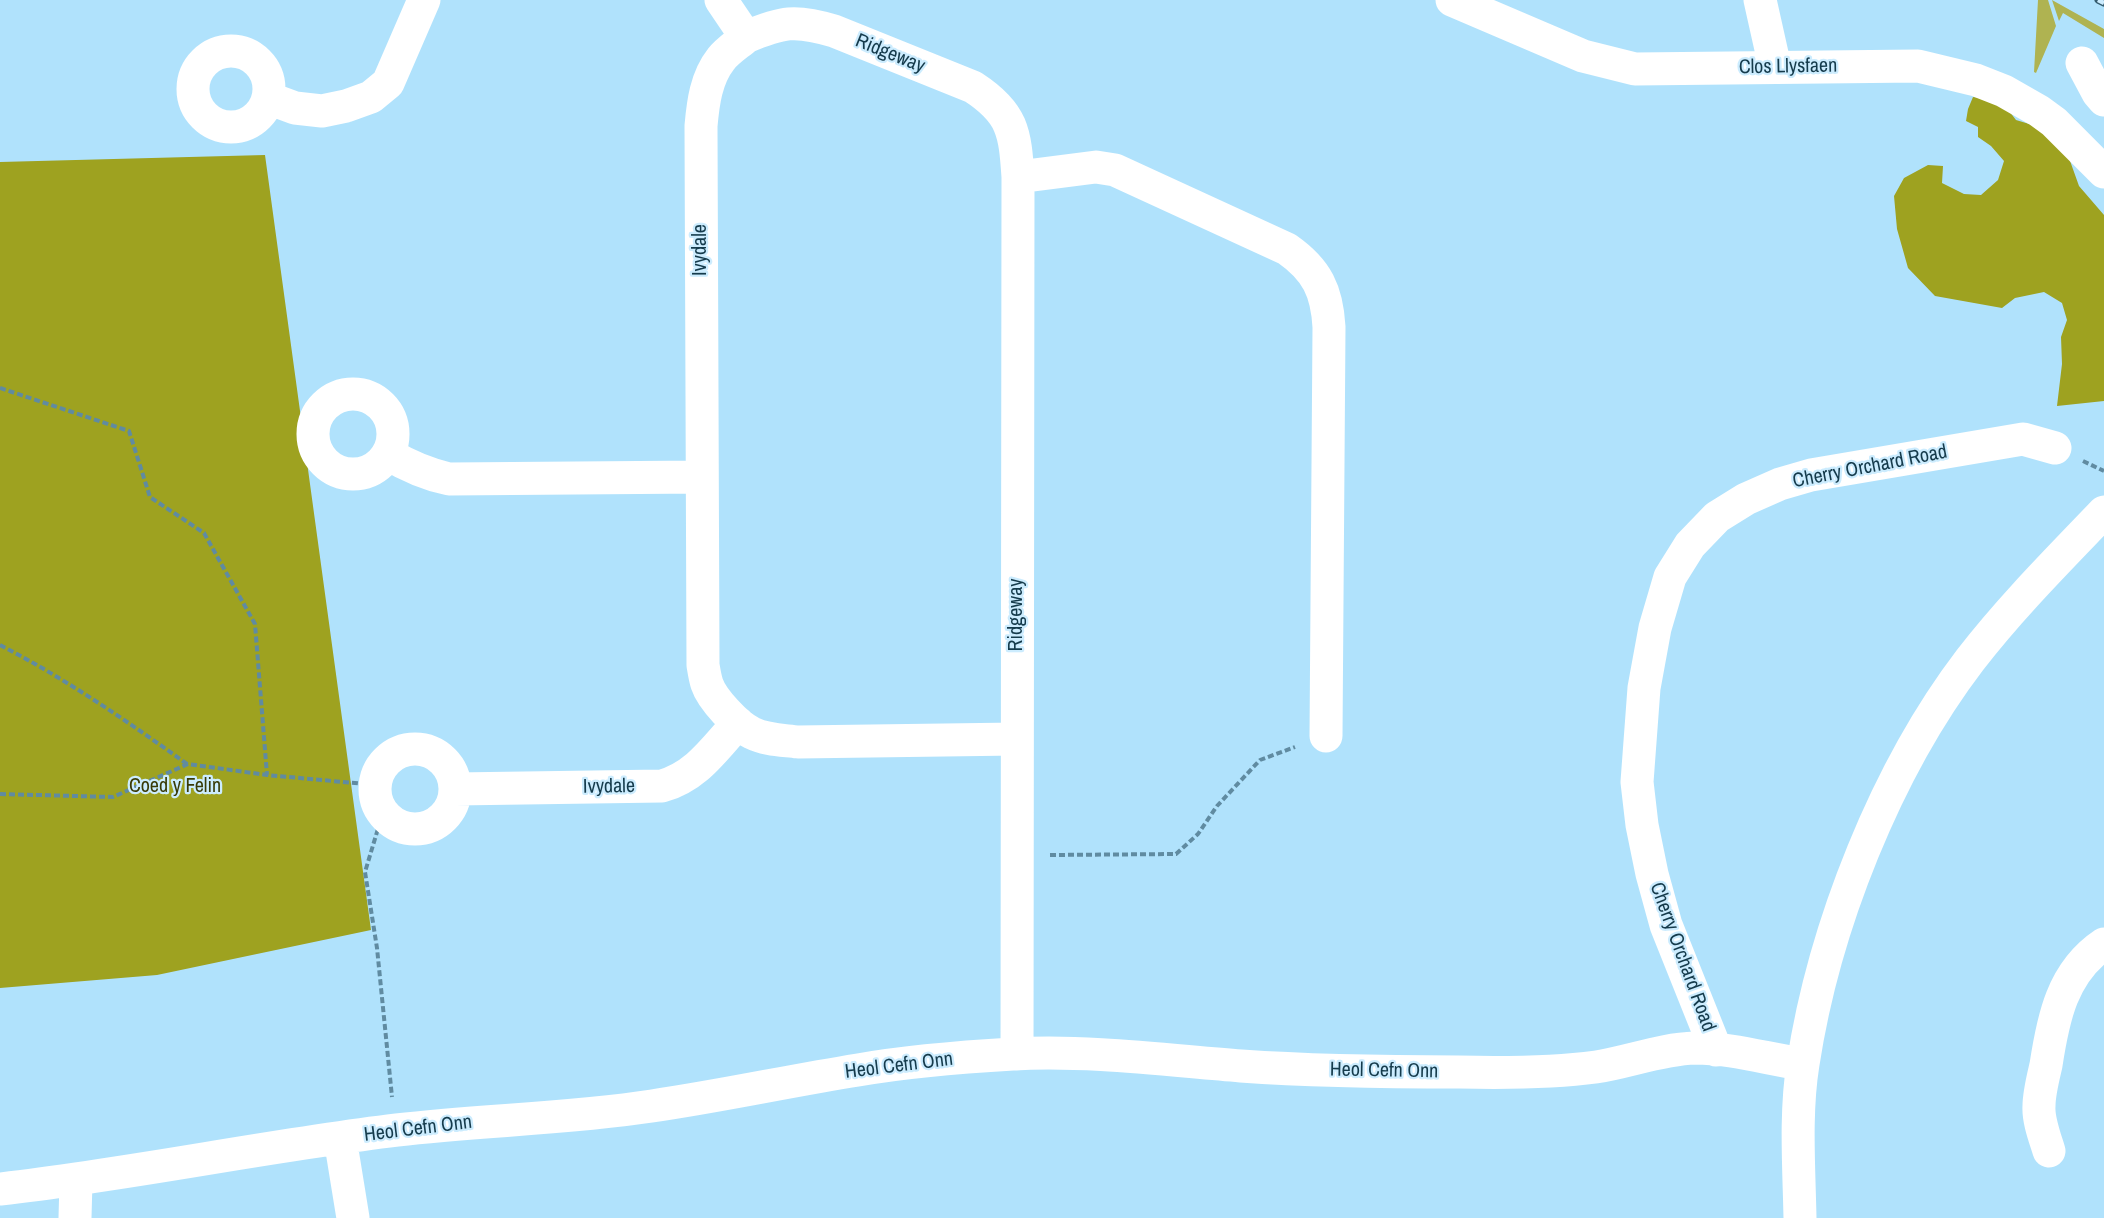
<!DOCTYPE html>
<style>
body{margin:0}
canvas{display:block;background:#b0e2fc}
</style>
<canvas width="2104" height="1218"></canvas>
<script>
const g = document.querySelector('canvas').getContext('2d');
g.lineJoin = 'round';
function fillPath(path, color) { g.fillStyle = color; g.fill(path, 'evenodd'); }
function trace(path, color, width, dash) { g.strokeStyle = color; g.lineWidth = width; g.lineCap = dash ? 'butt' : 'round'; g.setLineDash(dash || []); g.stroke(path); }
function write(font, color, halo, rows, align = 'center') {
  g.font = font + ' "Archivo Narrow",sans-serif'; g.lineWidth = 4.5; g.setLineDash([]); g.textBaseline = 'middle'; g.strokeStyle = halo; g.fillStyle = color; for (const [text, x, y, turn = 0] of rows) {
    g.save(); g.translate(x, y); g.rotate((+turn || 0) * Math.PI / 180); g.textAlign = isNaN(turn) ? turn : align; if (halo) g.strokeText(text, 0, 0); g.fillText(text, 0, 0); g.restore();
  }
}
fillPath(new Path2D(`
 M2038,0H2048L2056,26L2036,73L2034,72Z
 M2052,0L2104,29V38L2063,13L2059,21Z`), '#afb351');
fillPath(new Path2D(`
 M1973,97L1991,99L2006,107L2016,120L2036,126L2069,158L2079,186L2104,215V401L2057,406L2062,364L2061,337L2067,320L2062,303L2044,292L2015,298L2002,308L1935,296L1908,268L1897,229L1894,196L1904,178L1928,165L1943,166L1942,183L1964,194L1981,195L1998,180L2004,161L1991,146L1978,137V127L1966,121L1968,109Z
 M265,155L371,930L157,975L0,988V162Z`), '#9ea220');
trace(new Path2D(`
 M0,388L129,431L150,497L204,533L255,624L267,775
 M2083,461L2104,471
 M0,645C66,679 127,721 187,764
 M0,794L113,797L188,764L267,775L376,785
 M383,812L365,872L377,948L392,1097
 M1050,855L1176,854L1198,834L1217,806L1260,760L1295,747`), '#608ba1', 4, [6, 3]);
trace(new Path2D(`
 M721,0L746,37C782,22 795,19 834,31L973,87C1013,113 1015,132 1018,177L1017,1054
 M1452,0L1583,56L1635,69L1918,66L1976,80L2004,91L2039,111L2054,122L2104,172
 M1760,0L1775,67
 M746,37C738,44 727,51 721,59C706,78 703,103 701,126L703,665C704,671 705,678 707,684C712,699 737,726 752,733C766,740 783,740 798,742L1017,739
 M193 89a38 38 0 1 1 76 0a38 38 0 1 1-76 0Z
 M2082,63L2098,93L2104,100
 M268,98L295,108L322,111L346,106L371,97L388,83L424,0
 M1018,177L1096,167L1115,170L1287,249C1317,270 1327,291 1329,327L1326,736
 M313 434a40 40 0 1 1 80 0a40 40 0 1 1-80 0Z
 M388,454C408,466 426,474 449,479L702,477
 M375 789a40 40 0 1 1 80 0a40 40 0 1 1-80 0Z
 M455,789L662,786C697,776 714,749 738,723
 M1716,1050L1666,925L1652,874L1642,825L1637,782L1644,688L1655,628L1670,577L1690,545L1717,517L1746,499L1780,484L1811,475L2023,439L2055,448
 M340,1138L353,1218
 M2049,1151C2045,1138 2038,1120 2039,1106C2039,1093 2043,1078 2046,1065C2053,1019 2062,972 2104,944
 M0,1189C133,1174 264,1146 397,1130C482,1120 567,1119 652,1106C721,1096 789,1081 858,1070C909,1061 961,1057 1013,1054C1088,1050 1165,1060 1241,1066C1313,1071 1387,1072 1459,1072C1505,1073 1551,1073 1596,1067C1629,1062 1661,1049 1695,1048C1731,1048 1768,1059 1803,1064
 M75,1218L76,1181
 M1800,1218C1799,1167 1795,1114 1803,1064C1824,927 1886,770 1970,660C2011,607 2058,560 2104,512`), '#fff', 33);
const rail = new Path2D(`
 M2098,0L2104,3`);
trace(rail, '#345c6f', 7);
trace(rail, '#ccecfe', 4.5, [14]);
write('20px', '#153b4c', '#ccecfe', [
 ["Ridgeway",890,54,22],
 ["Clos Llysfaen",1788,67,-1],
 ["Ivydale",701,250,-90],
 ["Cherry Orchard Road",1870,467,-11],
 ["Ridgeway",1017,615,-90],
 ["Ivydale",609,787,-1],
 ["Cherry Orchard Road",1682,957,70],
 ["Heol Cefn Onn",899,1066,-7],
 ["Heol Cefn Onn",1384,1071,1],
 ["Heol Cefn Onn",418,1129,-7]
]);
write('20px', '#383a06', '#ccecfe', [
 ["Coed y Felin",175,787]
]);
</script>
